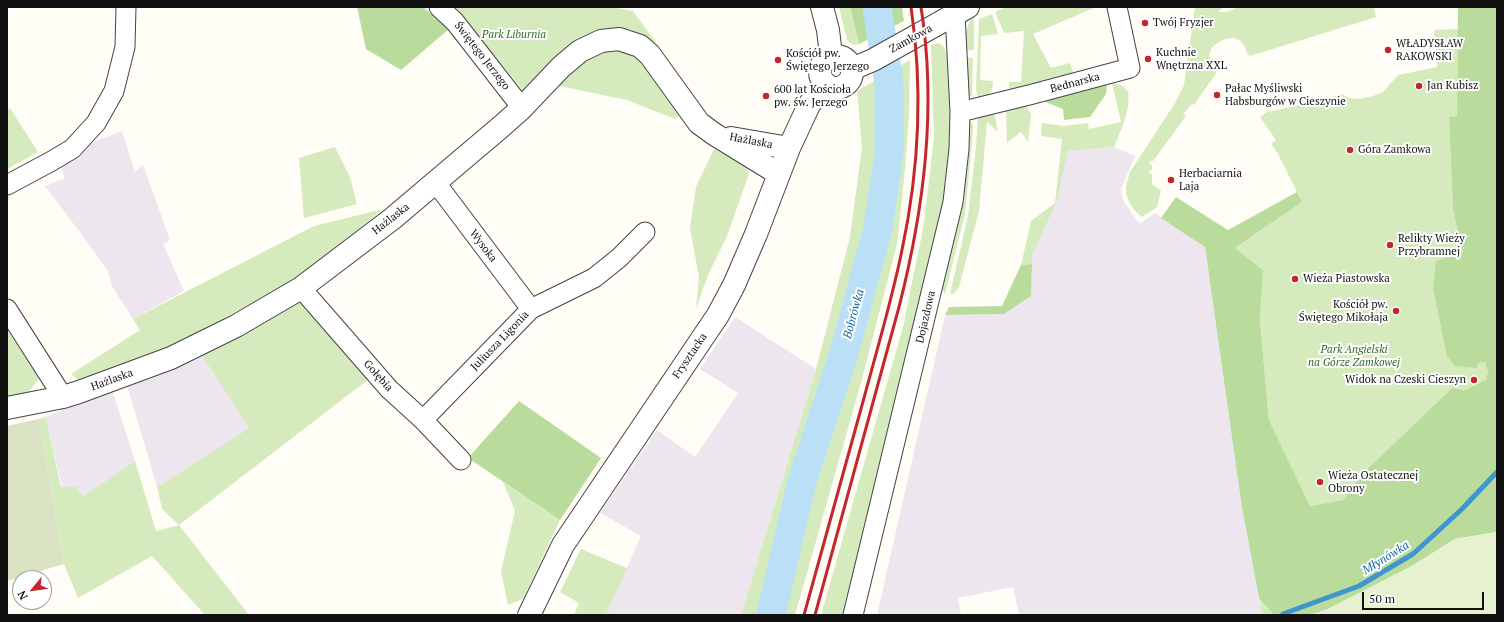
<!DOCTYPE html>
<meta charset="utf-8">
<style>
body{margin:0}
#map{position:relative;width:1504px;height:622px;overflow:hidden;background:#fffdf5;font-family:"PT Serif",serif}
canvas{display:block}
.frame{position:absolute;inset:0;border:8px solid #111;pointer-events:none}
.north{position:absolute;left:12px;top:570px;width:40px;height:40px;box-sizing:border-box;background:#fff;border:1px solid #a0a0a0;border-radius:50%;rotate:241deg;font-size:11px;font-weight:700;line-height:16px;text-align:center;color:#111}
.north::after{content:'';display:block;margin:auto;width:14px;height:18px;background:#c4262e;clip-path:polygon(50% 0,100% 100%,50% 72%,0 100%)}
.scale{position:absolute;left:1362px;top:592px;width:122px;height:18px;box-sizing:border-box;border:2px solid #111;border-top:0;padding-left:5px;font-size:12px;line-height:14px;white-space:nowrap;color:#111;-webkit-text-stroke:3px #fff;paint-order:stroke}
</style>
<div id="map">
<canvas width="1504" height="622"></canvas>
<div class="frame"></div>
<div class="north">N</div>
<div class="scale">50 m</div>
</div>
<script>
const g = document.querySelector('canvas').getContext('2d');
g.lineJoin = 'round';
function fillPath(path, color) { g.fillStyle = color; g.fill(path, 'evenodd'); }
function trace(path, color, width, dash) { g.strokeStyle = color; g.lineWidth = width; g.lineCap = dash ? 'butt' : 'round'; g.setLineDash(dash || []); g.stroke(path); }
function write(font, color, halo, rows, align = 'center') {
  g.font = font + ' "PT Serif",serif'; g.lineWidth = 4; g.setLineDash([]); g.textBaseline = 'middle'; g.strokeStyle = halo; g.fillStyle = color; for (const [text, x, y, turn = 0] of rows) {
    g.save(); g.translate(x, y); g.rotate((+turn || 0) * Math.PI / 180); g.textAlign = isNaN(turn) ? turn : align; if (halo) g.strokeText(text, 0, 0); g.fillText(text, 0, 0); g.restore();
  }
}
fillPath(new Path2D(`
 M122,131L135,172L143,165L170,240L163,244L184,291L133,319L113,288L107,270L82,235L45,186L65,178L61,167L79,155L93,142Z
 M1114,147L1135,156L1121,189L1123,200L1137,221L1141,223L1155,213L1205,247L1242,508L1262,615H1019L1013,587L958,598L961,615H877L945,315L1004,314L1031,296L1032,256L1057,201L1068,151Z
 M735,317L816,369L741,615H606L641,536L600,513L657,430L695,457L738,393L700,369Z
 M199,351L249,428L157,487L126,382Z
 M111,386L135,461L82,497L62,487L46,417Z
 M1328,609L1329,615H1310Z`), '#eee6ef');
fillPath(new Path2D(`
 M444,7H610L633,11L658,45L630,29L601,30L524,92L496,57Z
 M839,7H850L859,44L853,45L847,40Z
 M1007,7H1096L1033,34L1051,68L1070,63L1074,74L1012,91L1009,87V82H1021L1024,31L1004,33L995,12Z
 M1195,7H1223L1218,12H1227L1239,7H1374L1376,17L1250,56C1246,53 1246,49 1244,45C1235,32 1221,40 1212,47L1209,56L1217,72L1194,105L1192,104L1183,114L1186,116L1153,161H1150L1149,164L1152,165V170H1150L1149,174H1152V184L1161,191L1157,207L1142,217L1135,211L1130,204L1126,194V186L1130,172L1175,103L1184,85Z
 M992,14L998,34L981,36L980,80L993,81C992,93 990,96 978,98L976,89L979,19Z
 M974,16V50H965C965,36 965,27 974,16Z
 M1458,29L1457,116L1449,117L1453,210L1464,252L1477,368L1478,363L1485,362L1490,374L1487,379L1466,390L1452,388L1359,477L1343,500L1310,506L1269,420L1260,322L1263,270L1235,248L1302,202L1277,152L1271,144L1276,140L1260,117L1267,112L1326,99L1342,94L1348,98L1359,99L1373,96L1383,92L1398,75L1437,67L1434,30Z
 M939,43L943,46L946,52L950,68L952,146L944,211L846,615H821L903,327L924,224L934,137L931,45Z
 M621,47L635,51L681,114L675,119L627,100L555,85L574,64L602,50Z
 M965,57L973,58L972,97L967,94Z
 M910,60L909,115L905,170L897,244L862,379L795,615H776L790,558L865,320L890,207L896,139L893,70Z
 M881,77L884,149L852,301L830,383L762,615H741L816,369L850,237L862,148L857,91Z
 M1112,83L1121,85L1128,91C1131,110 1121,130 1114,147L1068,151L1057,201L1032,256V264L1021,265L1031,221L1055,203L1062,139L1041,136L1042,123L1064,126L1088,123L1089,129L1121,122Z
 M1020,103L1027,106L1031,115L1028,142L1021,132L1007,143L1006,109Z
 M10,108L38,152L7,169V110Z
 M990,112L995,116L998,132L987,122L979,211L959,287L954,294H950L968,216L976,147L978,117Z
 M971,121L973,125L972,142L965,214L945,294L940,286L968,126Z
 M335,147L350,177L357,204L304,218L299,158Z
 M714,149L747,166L749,174L727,236L708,275L696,308L699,277L690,228L696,187Z
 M383,209L309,272L194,335L85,385L71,374L140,330L133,319L314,226Z
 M292,303H303L369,379L179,525L249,615H205L152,556L78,598L64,564L39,419L46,417L61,487H77L82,497L135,461L156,531L179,525L162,509L157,487L249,428L199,351Z
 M7,320L40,377L28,393L7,400Z
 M503,482L560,520L523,599L508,605L501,571L515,511Z
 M581,549L627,568L606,615H574L579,603L560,592Z
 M1259,598L1274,615H1262Z`), '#d5ebbd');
fillPath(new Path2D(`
 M357,7H423L449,29L401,70L366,49Z
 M850,7H902L904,21L859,44Z
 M1458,7H1497V532L1455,539L1412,566L1328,609L1310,615H1274L1259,598L1242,508L1205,247L1161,218L1176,197L1228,230L1297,192L1302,202L1235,248L1263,270L1260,322L1269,420L1310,506L1343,500L1359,477L1452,388L1466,390L1487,379L1486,376L1489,374L1485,362L1478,363L1477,368L1455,366L1447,356L1433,288L1436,261L1463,252L1453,210L1449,117L1457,116Z
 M1107,83L1106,94L1090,117L1064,120L1063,109L1043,101Z
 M1032,264L1031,296L1004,314L945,315L949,307L1002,306L1021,265Z
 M519,401L601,458L560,520L468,458Z`), '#b9dc9c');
fillPath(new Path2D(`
 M39,419L64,564L7,581V426Z`), '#d9e3c4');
fillPath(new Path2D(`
 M1497,532V615H1329L1328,609L1412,566L1455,539Z`), '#e6f2cf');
trace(new Path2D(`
 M1283,614L1359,586L1413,554L1462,509L1497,472`), '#3f96cf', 5);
trace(new Path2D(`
 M771,615L801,485L844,353L878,228L889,153V84L877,7`), '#b9e0f7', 29);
const minor = new Path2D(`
 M439,7L455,22L522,108
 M960,112L1033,94L1130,68L1117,7
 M436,183L531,309
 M7,185L50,162L72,149L96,123L114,91L125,47L126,7
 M301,288L389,389L423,420L461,460
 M7,309L63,397
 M423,420L531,309L594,278L619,258L645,232
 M853,615L953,202L959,149L960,112L955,14`);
const tertiary = new Path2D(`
 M822,7L828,30L831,55
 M820 72a16 16 0 1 1 32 0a16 16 0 1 1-32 0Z
 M852,69L873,60L968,7
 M731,138L789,148
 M7,408L63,397L79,392L171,358L236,326L301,288L392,219L503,125L522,108L561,67L580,51L601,41L619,39L640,46L650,55L699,123L714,134L779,174
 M529,615L563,545L718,315L734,285L756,234L789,148L809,105L825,83`);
trace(minor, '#444', 21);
trace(tertiary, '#444', 24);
trace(minor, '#fff', 19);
trace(tertiary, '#fff', 22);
trace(new Path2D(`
 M804,615C824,543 844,470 864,398C877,349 892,300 902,250C919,170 923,87 911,7
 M815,615L899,307C924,209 937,108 921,7`), '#c4262e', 3);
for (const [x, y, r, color] of [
 [1145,23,4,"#c4262e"],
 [1388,50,4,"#c4262e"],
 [1148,59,4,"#c4262e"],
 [778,60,4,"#c4262e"],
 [1419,86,4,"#c4262e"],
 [1217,95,4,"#c4262e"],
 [766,96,4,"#c4262e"],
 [1350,150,4,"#c4262e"],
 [1171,180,4,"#c4262e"],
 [1390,245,4,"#c4262e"],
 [1295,279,4,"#c4262e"],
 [1396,311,4,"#c4262e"],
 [1474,380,4,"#c4262e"],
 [1320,482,4,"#c4262e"]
]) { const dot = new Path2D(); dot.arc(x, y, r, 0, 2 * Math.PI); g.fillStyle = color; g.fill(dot); trace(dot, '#fff', 1.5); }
write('11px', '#111', '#fff', [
 ["Twój Fryzjer",1153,23],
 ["WŁADYSŁAW",1396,44],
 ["RAKOWSKI",1396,57],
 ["Kuchnie",1156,53],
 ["Wnętrzna XXL",1156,66],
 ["Kościół pw.",786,54],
 ["Świętego Jerzego",786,67],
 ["Jan Kubisz",1427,86],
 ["Pałac Myśliwski",1225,89],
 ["Habsburgów w Cieszynie",1225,102],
 ["600 lat Kościoła",774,90],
 ["pw. św. Jerzego",774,103],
 ["Góra Zamkowa",1358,150],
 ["Herbaciarnia",1179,174],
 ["Laja",1179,187],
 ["Relikty Wieży",1398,239],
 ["Przybramnej",1398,252],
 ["Wieża Piastowska",1303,279],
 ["Kościół pw.",1388,305,"right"],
 ["Świętego Mikołaja",1388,318,"right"],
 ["Widok na Czeski Cieszyn",1466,380,"right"],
 ["Wieża Ostatecznej",1328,476],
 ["Obrony",1328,489]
], 'left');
write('italic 11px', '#2f6b1f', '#fff', [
 ["Park Liburnia",514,35],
 ["Park Angielski",1354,350],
 ["na Górze Zamkowej",1354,363]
]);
write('11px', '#111', '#fff', [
 ["Zamkowa",911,39,-29],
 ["Świętego Jerzego",482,56,52],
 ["Bednarska",1075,83,-15],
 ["Hażlaska",751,141,11],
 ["Hażlaska",391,219,-38],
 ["Wysoka",483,246,53],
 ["Dojazdowa",926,317,-77],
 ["Juliusza Ligonia",500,341,-46],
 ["Frysztacka",690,356,-56],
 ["Gołębia",378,376,48],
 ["Hażlaska",112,380,-20]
]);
write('italic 12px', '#1768a6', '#fff', [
 ["Bobrówka",854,314,-75],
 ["Młynówka",1386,558,-32]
]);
</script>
